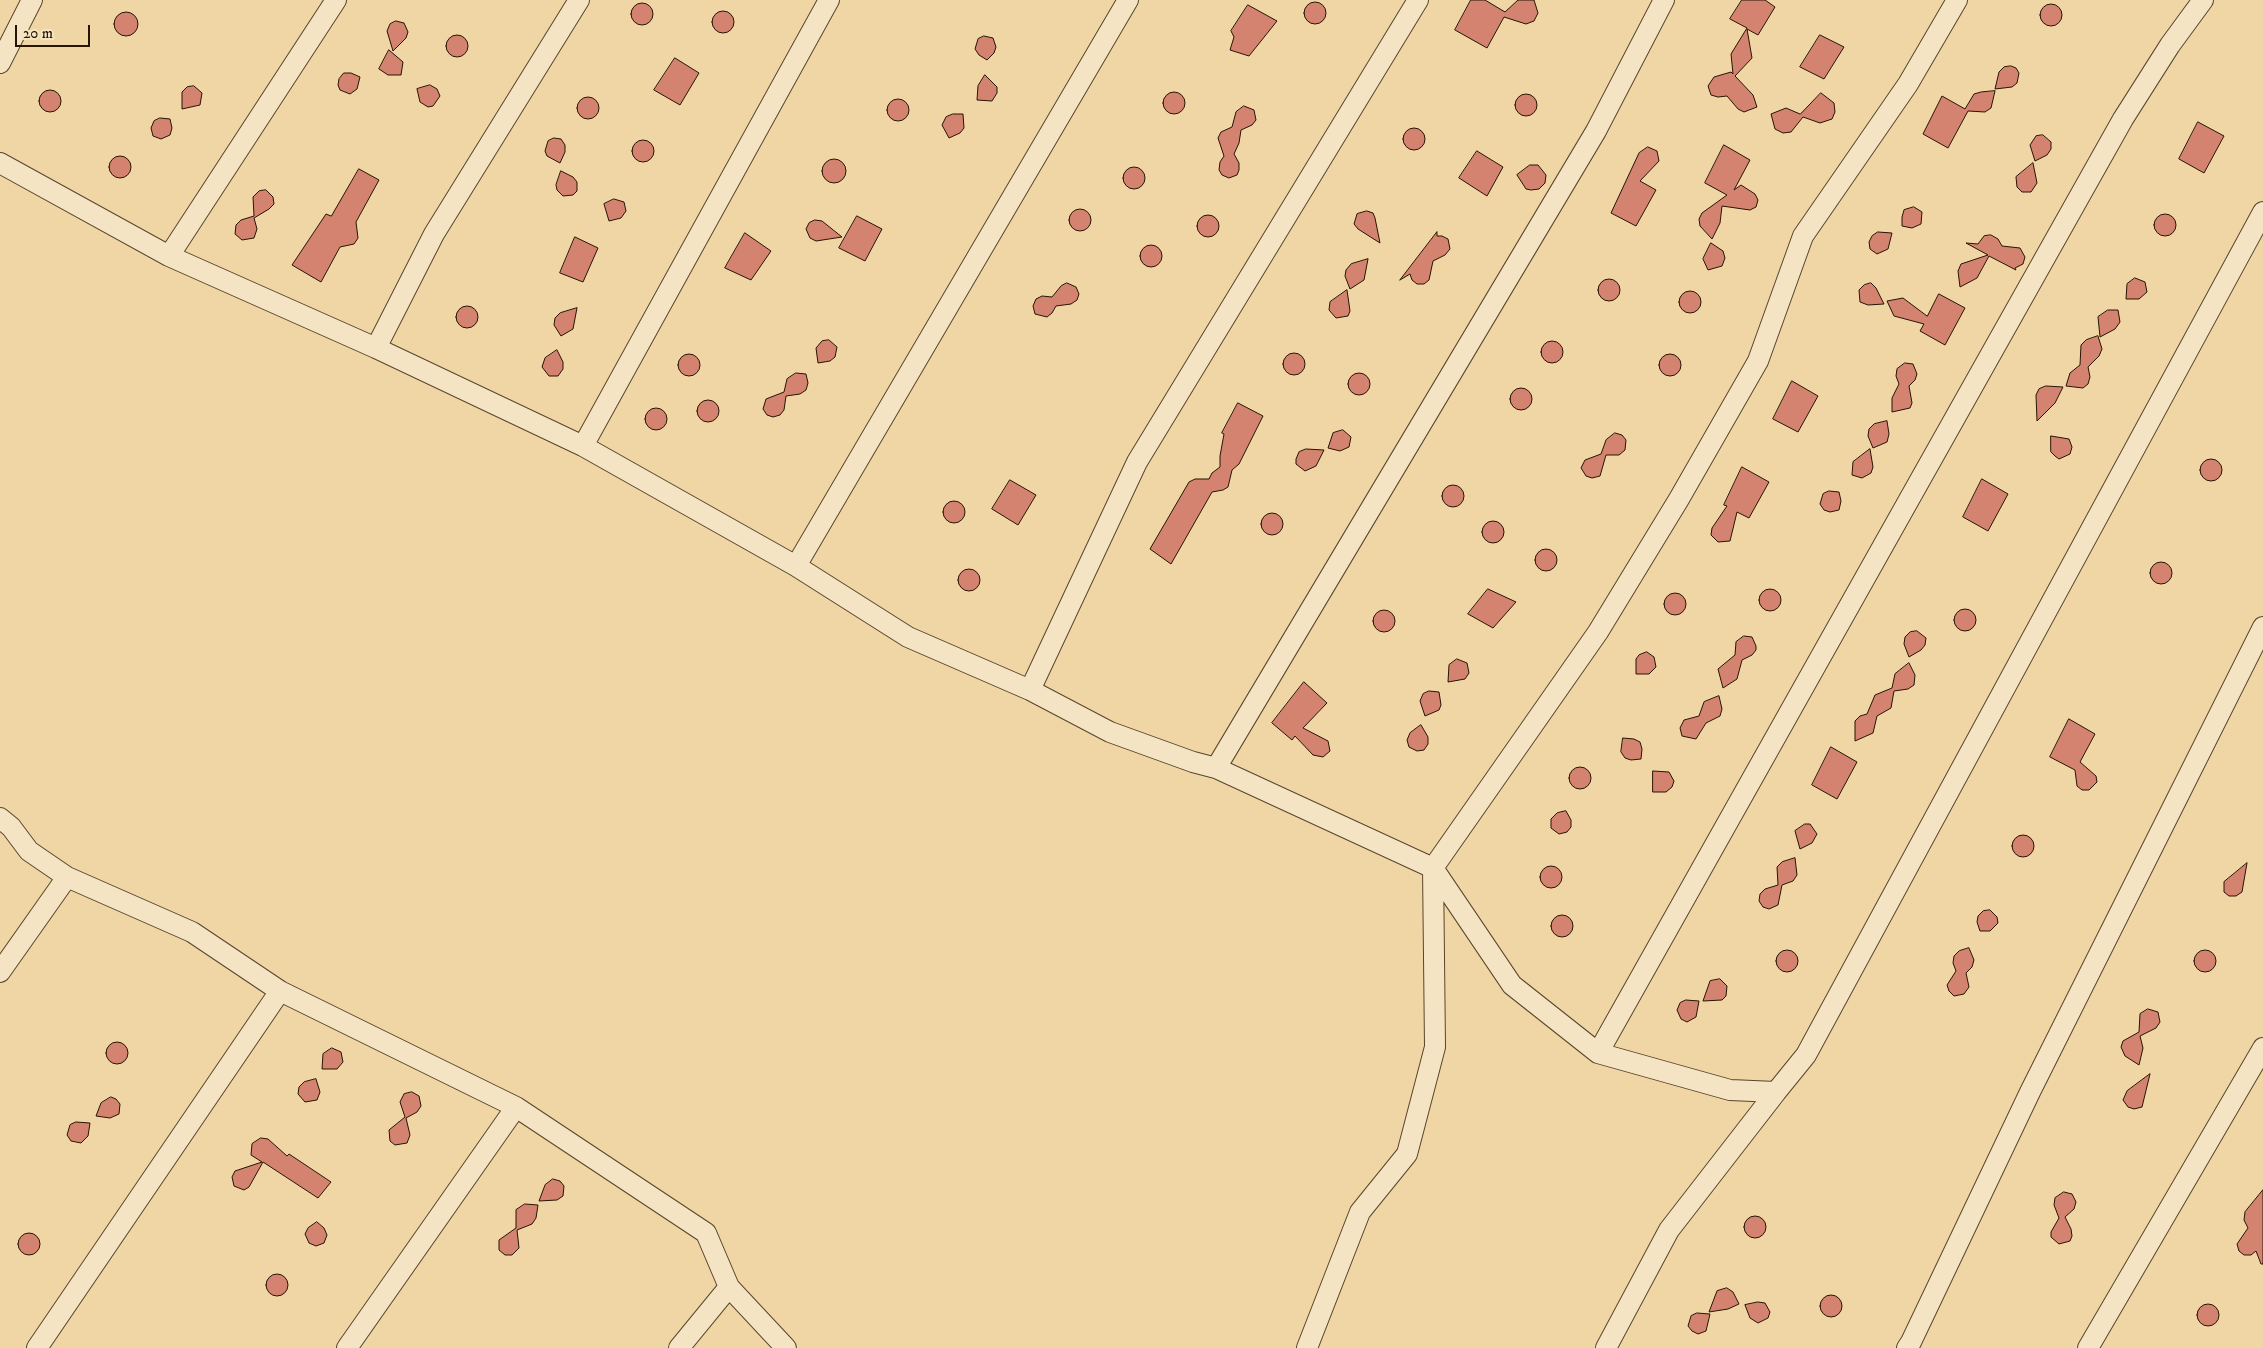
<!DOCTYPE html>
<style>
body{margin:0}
#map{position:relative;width:2263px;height:1348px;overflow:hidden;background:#f0d6a5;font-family:"IM FELL DW Pica",serif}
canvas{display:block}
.scale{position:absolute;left:15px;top:25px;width:75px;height:22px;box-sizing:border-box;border:2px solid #261503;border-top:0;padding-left:6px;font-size:15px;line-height:18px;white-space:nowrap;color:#261503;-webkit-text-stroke:4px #f5e4c4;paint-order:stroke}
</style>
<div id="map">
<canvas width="2263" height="1348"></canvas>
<div class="scale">20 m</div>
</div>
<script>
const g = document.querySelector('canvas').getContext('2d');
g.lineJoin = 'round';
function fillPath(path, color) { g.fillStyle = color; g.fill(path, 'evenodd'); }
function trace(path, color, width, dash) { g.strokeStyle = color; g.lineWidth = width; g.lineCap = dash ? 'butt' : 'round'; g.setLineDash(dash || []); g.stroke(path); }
const building = new Path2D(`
 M1471,0H1485L1505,12L1518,0H1534L1538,13L1534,21L1526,24L1504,17L1487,48L1455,30Z
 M1742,0H1765L1775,7L1758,35L1747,29L1752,58L1735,76L1753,95L1757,107L1744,112L1738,109L1727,96L1718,97L1711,95L1708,86L1714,77L1731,72L1733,74L1731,54L1747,28L1730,19Z
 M1304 13a11 11 0 1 1 22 0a11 11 0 1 1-22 0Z
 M631 14a11 11 0 1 1 22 0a11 11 0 1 1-22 0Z
 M2040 15a11 11 0 1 1 22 0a11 11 0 1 1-22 0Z
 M1248,5L1277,21L1249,56L1230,50L1234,37L1231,31Z
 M712 22a11 11 0 1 1 22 0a11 11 0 1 1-22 0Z
 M114 24a12 12 0 1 1 24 0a12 12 0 1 1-24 0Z
 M396,21L404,23L408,32L406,38L393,51L387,31L390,24Z
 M1820,35L1844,47L1824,79L1800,67Z
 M446 46a11 11 0 1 1 22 0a11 11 0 1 1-22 0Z
 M984,36L993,38L996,47L994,53L987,60L979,55L975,49L978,39Z
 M389,50L403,62L401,75H388L379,69Z
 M675,58L699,73L680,105L654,90Z
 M2011,66L2016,68L2019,73L2017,83L2012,87L1995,89L1999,72L2004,67Z
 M344,73H351L360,77L357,89L350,94L340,90L338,85L339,79Z
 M985,75L997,87V93L992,101L977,100L978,86Z
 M430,85L437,89L440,96L433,106L428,107L420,102L417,89Z
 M194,86L202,93L200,105L182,109V92L187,87Z
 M39 101a11 11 0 1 1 22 0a11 11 0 1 1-22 0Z
 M1995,91L1991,108L1985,112L1968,111L1948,148L1923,134L1942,96L1965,109L1974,94L1981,92Z
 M1163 103a11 11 0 1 1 22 0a11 11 0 1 1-22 0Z
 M1821,93L1834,103L1835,112L1832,119L1820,123L1803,117L1791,132L1783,133L1775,129L1771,114L1786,108L1800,114Z
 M1515 105a11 11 0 1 1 22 0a11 11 0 1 1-22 0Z
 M577 108a11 11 0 1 1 22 0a11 11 0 1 1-22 0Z
 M887 110a11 11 0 1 1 22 0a11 11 0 1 1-22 0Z
 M1244,106L1254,110L1256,120L1252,125L1241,130L1239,143L1234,154L1239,163V170L1237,175L1229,178L1222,175L1219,170L1220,162L1224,156L1218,138L1221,132L1232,127L1236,112Z
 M953,114H963L964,128L960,133L949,138L942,125L946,117Z
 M160,118L170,119L172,128L170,135L161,139L153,136L151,128L154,121Z
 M2198,122L2224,136L2204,173L2179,159Z
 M1403 139a11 11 0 1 1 22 0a11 11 0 1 1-22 0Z
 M2043,135L2051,142V149L2047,155L2035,161L2030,145L2036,136Z
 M554,138L561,139L565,145V152L560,163L547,156L545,151L548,141Z
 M632 151a11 11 0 1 1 22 0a11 11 0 1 1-22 0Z
 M1724,145L1750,160L1734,190L1741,185L1755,194L1758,200L1756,207L1750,210L1722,206L1720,223L1712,239L1700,226L1699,219L1702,213L1727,195L1705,183Z
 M1648,147L1657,151L1659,161L1640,181L1656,190L1636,226L1611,213L1639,153Z
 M1477,151L1503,167L1487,196L1459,178Z
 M109 167a11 11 0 1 1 22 0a11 11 0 1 1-22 0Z
 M822 171a12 12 0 1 1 24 0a12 12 0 1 1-24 0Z
 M2033,163L2037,183L2031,192H2022L2017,187L2016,177Z
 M1530,165H1538L1546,175L1545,183L1539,189L1531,190L1526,189L1517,175Z
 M1123 178a11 11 0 1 1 22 0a11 11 0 1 1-22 0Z
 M359,169L379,180L356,222L358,238L354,244L340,247L321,282L292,265L326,214L331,216Z
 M561,171L573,177L577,182V191L573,195L563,196L557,190L556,185Z
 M266,190L273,197L274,204L269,209L254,218L257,229L254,238L242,240L235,234L236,225L241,220L254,216L253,197L259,191Z
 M614,199L624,202L626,211L621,218L609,221L604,204Z
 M1914,207L1922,212L1921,224L1912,228L1902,226V217L1904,210Z
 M1069 220a11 11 0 1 1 22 0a11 11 0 1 1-22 0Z
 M1367,211L1373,213L1375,218L1380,243L1358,229L1354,224L1357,214Z
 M2154 225a11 11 0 1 1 22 0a11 11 0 1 1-22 0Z
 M1197 226a11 11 0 1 1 22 0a11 11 0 1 1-22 0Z
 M857,216L882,229L865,261L839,248Z
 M815,220L822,221L842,237L816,241L810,238L806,229L809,223Z
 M1437,232V236H1442L1448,239L1450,249L1445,255L1433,261L1429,280L1424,284H1417L1412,280L1410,274L1400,280Z
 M1878,232L1892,233L1888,249L1877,254L1870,249L1869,242L1872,236Z
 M745,233L771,251L751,280L725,268Z
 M1991,235L1998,239L2002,246L2020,248L2025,257L2023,264L2015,268L2016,270L1989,256L1977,278L1960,287L1958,271L1961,264L1988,255L1966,243L1978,244L1984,236Z
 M575,237L598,248L583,282L560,273Z
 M1711,243L1723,251L1725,258L1722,266L1708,270L1703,259Z
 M1140 256a11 11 0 1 1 22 0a11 11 0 1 1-22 0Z
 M1368,259L1364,280L1350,289L1345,276L1346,270L1351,264Z
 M2135,278L2145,282L2147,292L2139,299H2126L2127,284Z
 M1598 290a11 11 0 1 1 22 0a11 11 0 1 1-22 0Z
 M1067,283L1076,287L1079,294L1077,300L1071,304L1056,306L1052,313L1047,317L1035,314L1033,306L1036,299L1042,296L1052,297L1061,286Z
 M1871,283L1876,288L1884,304L1868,305L1860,302L1859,290L1864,285Z
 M1347,290L1350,311L1348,316L1336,318L1329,310L1330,302Z
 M1679 302a11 11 0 1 1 22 0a11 11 0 1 1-22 0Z
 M1939,294L1965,308L1945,345L1920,331L1924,324L1894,316L1887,301L1903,298L1927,316Z
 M456 317a11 11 0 1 1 22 0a11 11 0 1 1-22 0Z
 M577,308L573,329L561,336L554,325L555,318L560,313Z
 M2108,310H2118L2120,322L2115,329L2100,337L2098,317Z
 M2098,336L2102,349L2099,356L2088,367L2090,377L2088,384L2083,388L2066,386L2070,373L2080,365L2081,345L2086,340Z
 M829,340L837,347L835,357L830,361L818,363L816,348L822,341Z
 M1541 352a11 11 0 1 1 22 0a11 11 0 1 1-22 0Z
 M557,350L563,362V369L558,376H549L542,367L545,358Z
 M1283 364a11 11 0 1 1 22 0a11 11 0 1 1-22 0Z
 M678 365a11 11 0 1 1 22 0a11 11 0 1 1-22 0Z
 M1659 365a11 11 0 1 1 22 0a11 11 0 1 1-22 0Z
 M1905,363L1913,364L1917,374L1915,380L1909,386L1912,403L1910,408L1892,412V398L1899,384L1896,376L1897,369Z
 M796,373L806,374L808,383L806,390L800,394L786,396L784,410L780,415L773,417L767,415L763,409L766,399L784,392L787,379Z
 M1348 384a11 11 0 1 1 22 0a11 11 0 1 1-22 0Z
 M1792,381L1818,396L1798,432L1773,419Z
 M2046,386L2063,387L2055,403L2037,421L2036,395L2039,389Z
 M1510 399a11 11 0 1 1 22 0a11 11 0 1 1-22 0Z
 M697 411a11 11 0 1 1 22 0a11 11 0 1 1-22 0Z
 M1238,403L1263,416L1239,464L1232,470L1228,487L1223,490L1212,492L1171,564L1150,549L1189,482L1195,479H1209L1212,473L1220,467V456L1224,434L1222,433Z
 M645 419a11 11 0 1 1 22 0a11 11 0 1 1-22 0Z
 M1887,421L1889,434L1887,442L1873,448L1868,436L1869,429L1874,424Z
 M1343,430L1351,437L1349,447L1340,451L1328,448L1333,433Z
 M1615,433L1622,435L1626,440L1625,450L1619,455H1606L1600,476L1592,478L1586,476L1581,468L1585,460L1601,454L1606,440Z
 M2051,436L2069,439L2072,447L2070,454L2059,459L2055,456L2051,452Z
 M1306,449L1324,450L1316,466L1305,471L1296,464V459L1299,452Z
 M1870,449L1873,467L1871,473L1862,478L1852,475L1853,462Z
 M2200 470a11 11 0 1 1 22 0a11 11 0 1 1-22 0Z
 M1742,467L1769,482L1749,518L1737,512L1730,541L1718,542L1711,535L1712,528L1727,506L1724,505Z
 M1982,479L2008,494L1988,531L1963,517Z
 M1010,480L1036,495L1018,525L992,509Z
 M1442 496a11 11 0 1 1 22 0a11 11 0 1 1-22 0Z
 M1829,491L1839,492L1841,501L1839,510L1830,512L1824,510L1820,504L1823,494Z
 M943 512a11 11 0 1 1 22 0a11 11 0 1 1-22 0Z
 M1261 524a11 11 0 1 1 22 0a11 11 0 1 1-22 0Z
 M1482 532a11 11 0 1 1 22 0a11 11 0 1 1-22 0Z
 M1535 560a11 11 0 1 1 22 0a11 11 0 1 1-22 0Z
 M2150 573a11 11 0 1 1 22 0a11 11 0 1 1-22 0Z
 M958 580a11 11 0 1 1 22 0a11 11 0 1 1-22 0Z
 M1488,589L1516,602L1493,628L1468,614Z
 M1759 600a11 11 0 1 1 22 0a11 11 0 1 1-22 0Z
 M1664 604a11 11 0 1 1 22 0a11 11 0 1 1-22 0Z
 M1954 620a11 11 0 1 1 22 0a11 11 0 1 1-22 0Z
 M1373 621a11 11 0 1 1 22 0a11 11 0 1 1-22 0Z
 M1917,631L1926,638L1925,645L1921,650L1909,657L1904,644L1905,637L1910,632Z
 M1744,636L1752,637L1756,646V650L1752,655L1742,660L1737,679L1723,688L1718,669L1735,655L1736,642Z
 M1647,652L1654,657L1656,667L1649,674H1636V659L1639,655Z
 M1457,659L1467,663L1469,673L1465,679L1448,682L1449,665Z
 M1909,663L1915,675L1914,685L1908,689L1894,691L1891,708L1877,716L1873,733L1855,741V721L1860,716L1867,714L1875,695L1892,688L1895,674Z
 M1304,682L1327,703L1303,728L1328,741L1330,751L1323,757L1313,755L1295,736L1292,740L1272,723Z
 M1429,691L1439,692L1441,705L1439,710L1425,716L1420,701L1423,694Z
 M1719,696L1722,709L1720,716L1706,723L1696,739L1682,736L1680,728L1684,720L1699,716L1704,702Z
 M2069,719L2095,734L2080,762L2096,776L2097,782L2089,790H2082L2077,786L2075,770L2050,757Z
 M1421,725L1428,737V744L1424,750L1417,751L1409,747L1407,740L1410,733Z
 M1623,738L1634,739L1640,742L1642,749L1641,759L1631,760L1625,758L1621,752Z
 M1831,747L1857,762L1837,799L1812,785Z
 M1569 778a11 11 0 1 1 22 0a11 11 0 1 1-22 0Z
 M1653,771L1669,772L1674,781L1672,787L1666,792H1653Z
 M1566,811L1571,820V827L1567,832L1559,834L1551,828V819L1557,813Z
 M1805,824H1810L1817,834L1812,843L1800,849L1795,831Z
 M2012 846a11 11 0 1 1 22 0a11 11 0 1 1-22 0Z
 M1795,858L1797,875L1793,881L1782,885L1778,905L1769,909L1763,907L1759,901L1760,894L1765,889L1778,885L1777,867L1782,862Z
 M2247,863L2242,892L2236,896H2229L2224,892V882Z
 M1540 877a11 11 0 1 1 22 0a11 11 0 1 1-22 0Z
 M1990,910L1997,917L1998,923L1990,931H1980L1977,922L1978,916L1983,911Z
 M1551 926a11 11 0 1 1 22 0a11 11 0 1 1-22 0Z
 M1969,948L1974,960L1972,967L1966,973L1969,987L1964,994L1954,996L1949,991L1947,985L1956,971L1953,963L1954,956L1959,951Z
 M1776 961a11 11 0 1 1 22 0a11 11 0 1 1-22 0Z
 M2194 961a11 11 0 1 1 22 0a11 11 0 1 1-22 0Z
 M1720,979L1727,986L1726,996L1722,1000L1703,1001L1710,981Z
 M1686,1000L1699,1001L1696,1017L1687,1022L1681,1019L1677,1010L1680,1003Z
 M2148,1009L2158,1012L2160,1022L2156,1028L2140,1036L2143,1048L2139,1065L2125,1056L2121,1047L2123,1041L2139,1032L2140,1014Z
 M106 1053a11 11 0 1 1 22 0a11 11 0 1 1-22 0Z
 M332,1048L341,1052L343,1062L337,1069H322L323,1054Z
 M2150,1074L2142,1107L2134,1109L2128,1107L2123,1100L2127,1091Z
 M316,1079L320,1092L317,1100L305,1102L298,1094L299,1087L304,1082Z
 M412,1092L419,1096L421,1106L417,1112L406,1118L410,1135L407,1143L395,1145L390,1141L389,1130L405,1117L400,1102L404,1094Z
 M111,1097L116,1099L120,1104L119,1114L110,1118L96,1116L101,1103Z
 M76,1122L90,1123L88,1136L81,1143L71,1141L67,1135L70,1125Z
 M261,1138L268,1139L287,1156L289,1154L331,1182L318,1198L263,1162L249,1187L244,1190L234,1186L232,1177L235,1171L262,1162L251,1155L252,1144Z
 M553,1179L560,1181L564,1186L563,1196L557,1200L539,1201L545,1185Z
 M2263,1190V1264H2261L2256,1251L2251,1255H2244L2239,1251L2237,1244L2248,1228L2244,1220L2245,1212Z
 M2064,1192L2072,1194L2076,1202L2074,1209L2065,1217L2071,1229L2072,1236L2070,1241L2059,1244L2051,1237V1232L2059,1218L2054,1205L2055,1198Z
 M525,1204L538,1205L536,1218L532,1224L517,1230L519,1248L512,1255H505L499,1250V1240L516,1228V1210Z
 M1744 1227a11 11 0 1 1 22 0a11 11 0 1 1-22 0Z
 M317,1222L324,1228L327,1235L324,1243L316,1246L309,1243L305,1234L308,1228Z
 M18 1244a11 11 0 1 1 22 0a11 11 0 1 1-22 0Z
 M266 1285a11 11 0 1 1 22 0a11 11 0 1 1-22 0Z
 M1727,1288L1733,1292L1739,1304L1728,1309L1709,1312L1717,1291Z
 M1820 1306a11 11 0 1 1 22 0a11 11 0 1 1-22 0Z
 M1758,1302L1765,1303L1770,1312L1768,1318L1758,1323L1750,1318L1745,1305Z
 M2197 1315a11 11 0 1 1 22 0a11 11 0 1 1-22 0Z
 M1697,1313L1710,1314L1706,1331L1698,1334L1692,1331L1688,1326L1691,1316Z`);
fillPath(building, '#d38370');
trace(building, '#261503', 1);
const street = new Path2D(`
 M0,63L32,0
 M0,163L169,256L376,348L583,446L796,566L908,637L1030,690L1110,732L1193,762L1216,768L1433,868L1512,985L1598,1053L1730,1090L1776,1092L1806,1055L2263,212
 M169,256L336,0
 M376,348L434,234L579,0
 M583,446L829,0
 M796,566L1128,0
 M1030,690L1137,462L1418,0
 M1216,768L1596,131L1664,0
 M0,818L11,827L29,851L67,877L192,932L280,991L516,1107L706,1233L729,1287L786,1348
 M0,972L67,877
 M1598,1053L2123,119L2170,45L2203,0
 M37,1348L280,991
 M347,1348L516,1107
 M679,1348L729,1287
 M1307,1348L1360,1212L1407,1154L1435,1047L1433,868L1598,632L1679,499L1758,361L1803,236L1908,84L1957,0
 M1606,1348L1669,1230L1776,1092
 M1907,1348L1911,1342L2030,1092L2263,627
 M2088,1348L2263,1048`);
trace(street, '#58452c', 22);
trace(street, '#f5e4c4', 20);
</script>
